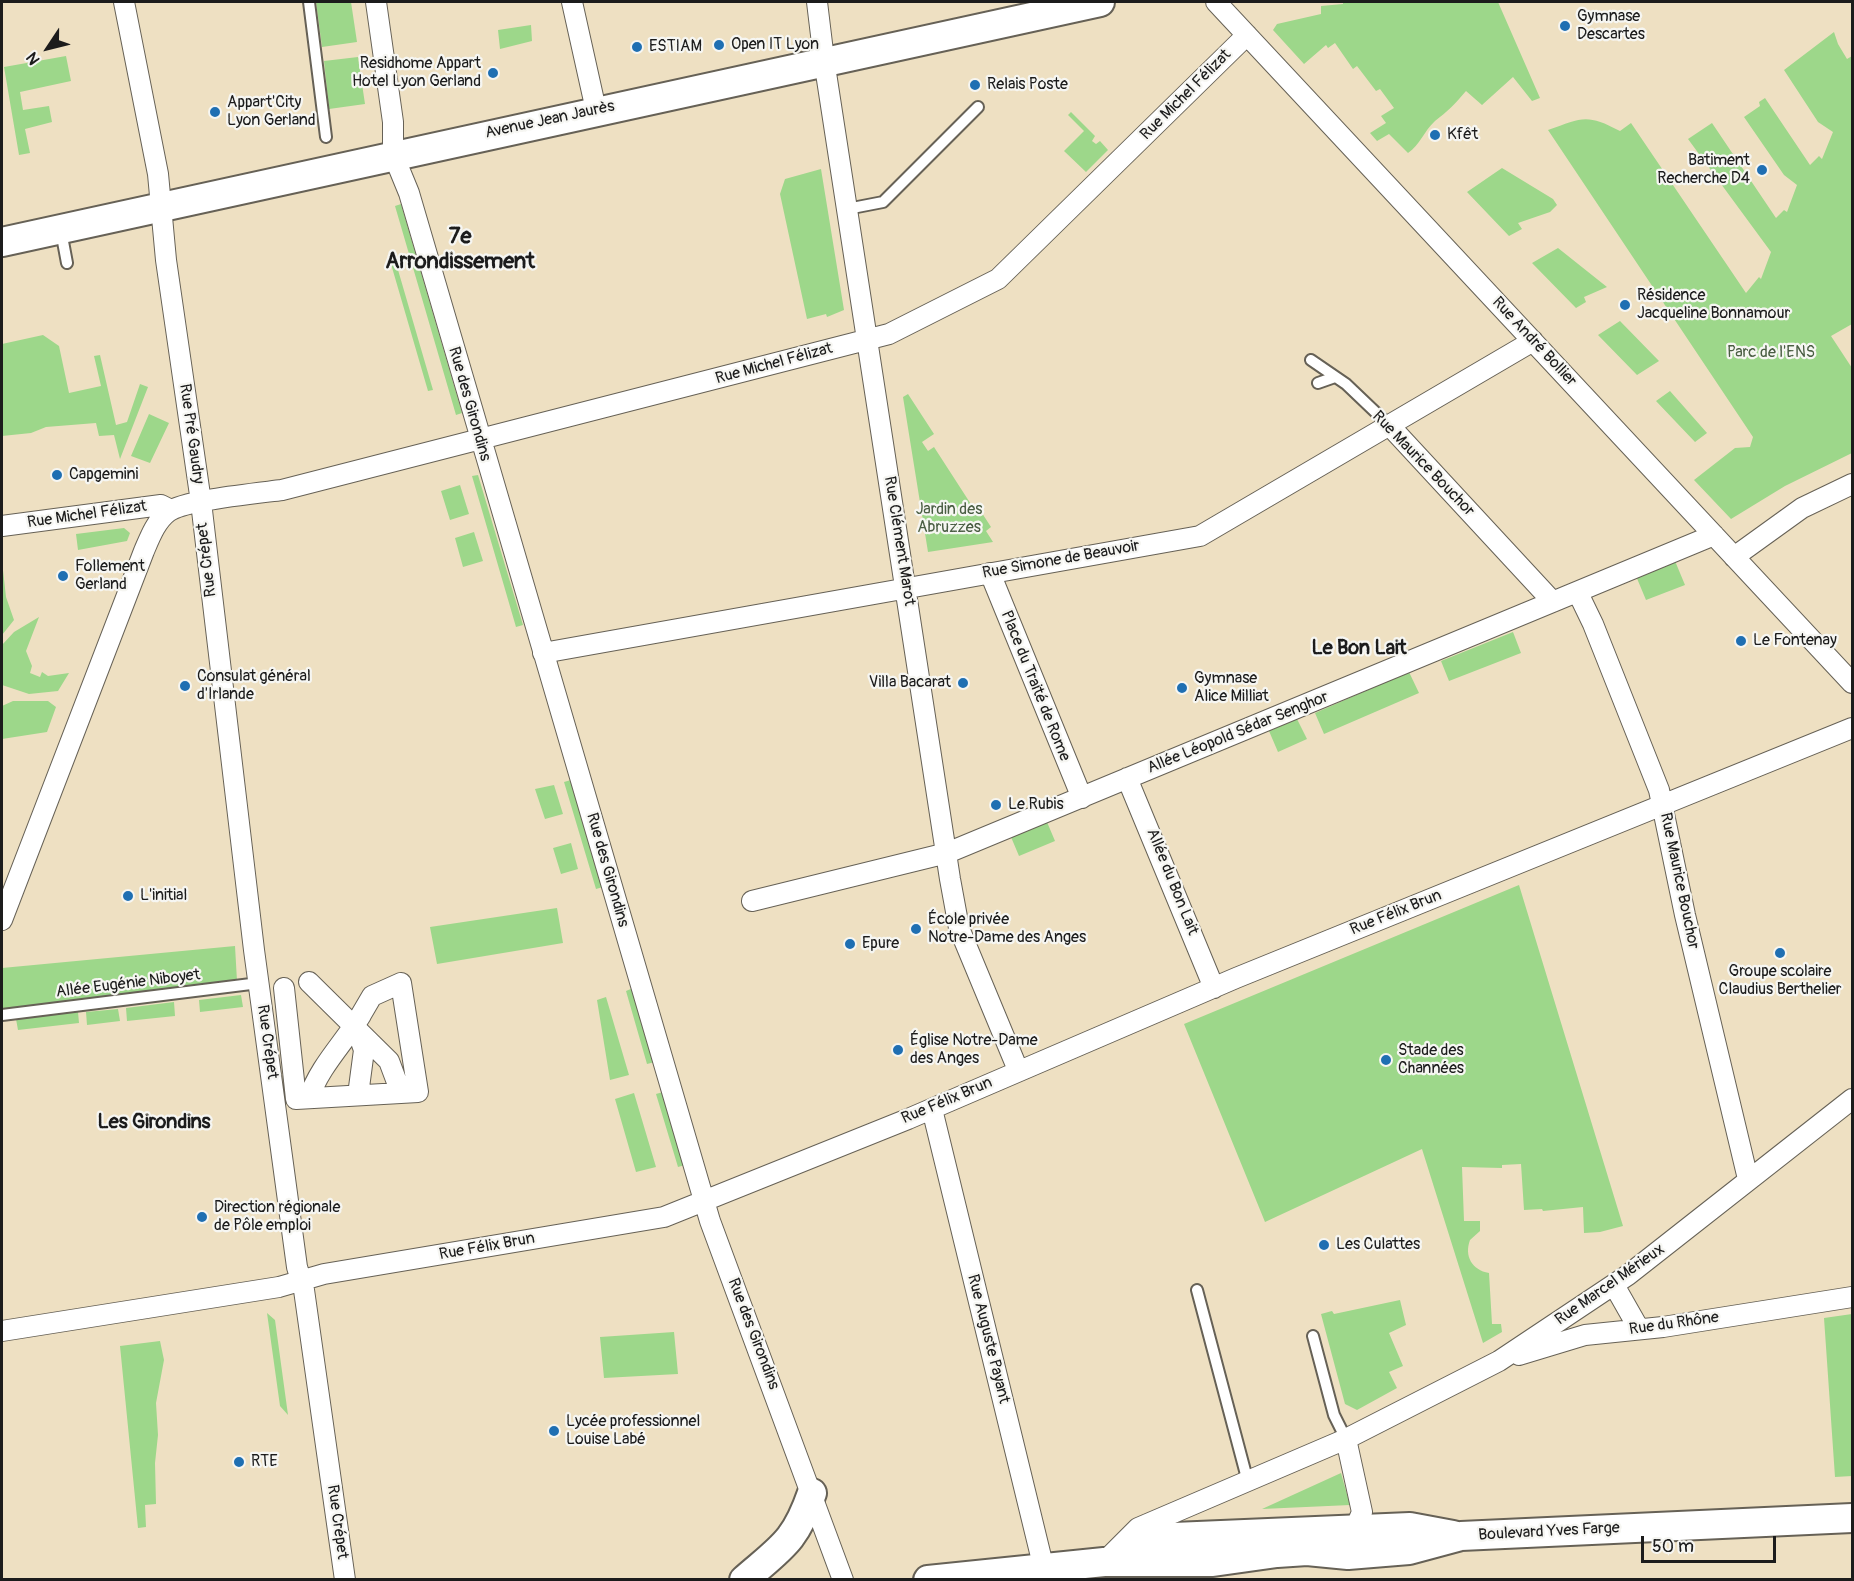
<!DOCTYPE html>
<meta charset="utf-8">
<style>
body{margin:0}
#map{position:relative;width:1854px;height:1581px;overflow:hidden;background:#eee0c2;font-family:Pangolin,sans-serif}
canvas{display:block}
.frame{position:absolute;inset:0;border:3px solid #1c1c1c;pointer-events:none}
.north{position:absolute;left:18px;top:18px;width:60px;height:60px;-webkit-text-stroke:4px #f6f6f2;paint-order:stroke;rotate:235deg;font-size:16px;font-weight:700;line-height:24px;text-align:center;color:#1c1c1c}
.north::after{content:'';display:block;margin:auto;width:21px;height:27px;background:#1c1c1c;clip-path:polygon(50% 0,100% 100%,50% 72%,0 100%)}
.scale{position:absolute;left:1641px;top:1536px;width:135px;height:27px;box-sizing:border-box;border:3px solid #1c1c1c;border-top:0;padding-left:8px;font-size:18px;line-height:21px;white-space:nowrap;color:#1c1c1c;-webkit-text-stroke:4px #f6f6f2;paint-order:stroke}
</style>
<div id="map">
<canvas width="1854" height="1581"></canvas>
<div class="frame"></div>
<div class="north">N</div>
<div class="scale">50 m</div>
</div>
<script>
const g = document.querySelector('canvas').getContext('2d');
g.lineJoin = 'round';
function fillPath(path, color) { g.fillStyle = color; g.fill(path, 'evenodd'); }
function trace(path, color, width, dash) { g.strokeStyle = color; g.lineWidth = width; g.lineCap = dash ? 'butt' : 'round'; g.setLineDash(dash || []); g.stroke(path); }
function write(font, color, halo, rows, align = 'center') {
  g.font = font + ' Pangolin,sans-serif'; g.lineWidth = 4.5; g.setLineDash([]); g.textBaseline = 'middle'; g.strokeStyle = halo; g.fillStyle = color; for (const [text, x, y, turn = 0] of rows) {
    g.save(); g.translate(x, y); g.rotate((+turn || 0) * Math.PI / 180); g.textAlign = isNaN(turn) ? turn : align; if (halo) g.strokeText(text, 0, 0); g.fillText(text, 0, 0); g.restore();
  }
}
fillPath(new Path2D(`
 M316,2H351L357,42L322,47Z
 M1343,2H1498L1540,98L1532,101L1513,77L1482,105L1466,91C1456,103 1447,112 1435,121C1424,131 1420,145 1408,153L1389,134L1377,141L1370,133L1386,123L1381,116L1394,108L1380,89L1376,91L1357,66L1353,69L1335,43L1328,48L1326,45L1304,64L1273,30L1277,24L1321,14V6L1343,4Z
 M531,25L532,41L500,49L498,30Z
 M1834,32L1838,44L1847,59L1852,56V324L1831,336L1852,368V453L1785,486L1731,519L1694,480L1735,448L1750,447L1753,437L1548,130C1582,118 1586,113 1620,131L1631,123L1746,293L1759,277L1761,279L1771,252L1688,139L1712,123L1776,218L1784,210L1787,212L1797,185L1784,175L1744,117L1760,106L1759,102L1765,98L1810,165L1819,156L1822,159L1833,132L1818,122L1784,70Z
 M66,56L71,81L20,92L23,110L49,106L52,122L25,129L30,153L19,155L4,67Z
 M358,57L365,104L329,109L324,61Z
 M1071,112L1095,136L1092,141L1096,144L1100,141L1108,150L1086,172L1064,151L1084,131L1068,115Z
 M1502,168L1553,199L1557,205L1550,212L1518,223L1522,229L1509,236L1467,192Z
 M821,169L844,310L827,317L826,314L807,319L780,194L785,179Z
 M401,204L462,413L456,415L395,206Z
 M1558,248L1607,287L1584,297L1586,302L1576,308L1532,263Z
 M396,263L433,390L428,391L391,264Z
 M1620,321L1659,361L1637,375L1598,335Z
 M43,335L59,346L69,393L101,386L94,356L100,355L116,425L127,422L140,384L148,387L120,459L114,435L99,436L96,423L46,427L31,433L2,436V344Z
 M1670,391L1707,433L1695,442L1656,401Z
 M908,394L934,434L922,442L928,451L934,447L976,512L980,510L991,527L986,531L993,542L928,552L903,397Z
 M149,414L169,423L150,463L131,456Z
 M478,475L523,625L516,627L472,476Z
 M460,485L469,514L450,520L441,491Z
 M124,528L130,533L127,541L78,550L76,534Z
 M474,532L483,561L463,567L455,538Z
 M2,561L6,597L14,620L2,635Z
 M1675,561L1685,585L1646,600L1636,576Z
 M39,617L26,651L32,666L30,673L40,677L42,672L48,676L69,673L58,691L29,694L2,685V645L14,632Z
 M1513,632L1521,653L1449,681L1441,661Z
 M1409,672L1419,693L1324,734L1315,713Z
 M13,701H48L56,707L47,732L2,739V706Z
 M1297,719L1307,739L1278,752L1269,731Z
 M571,780L603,887L596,889L564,782Z
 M554,785L563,814L545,819L535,789Z
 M1047,822L1055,841L1019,856L1011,837Z
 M571,843L578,869L561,874L553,848Z
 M1519,885L1623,1226L1600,1232L1584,1233L1583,1207L1543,1211L1542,1209L1524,1210L1521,1164L1502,1165V1168L1462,1167L1464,1221H1480V1231L1470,1240C1464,1256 1472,1270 1489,1273L1492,1324H1501L1502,1332L1483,1343L1422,1149L1265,1222L1184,1024Z
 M557,908L563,943L437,964L430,927Z
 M235,946L237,981L2,1012V968Z
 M633,988L655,1062L647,1064L626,991Z
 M241,995L243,1007L200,1012L199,1000Z
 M606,997L629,1075L610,1080L597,1000Z
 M174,1002L175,1016L127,1021L126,1008Z
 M118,1009L120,1021L87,1025L86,1012Z
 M78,1012L79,1023L18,1030L16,1019Z
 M663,1092L685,1165L678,1167L656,1094Z
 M634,1093L656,1167L636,1172L615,1099Z
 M1400,1300L1406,1325L1389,1333L1403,1366L1389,1372L1397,1388L1357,1410L1345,1404L1321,1314L1332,1311L1334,1314Z
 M267,1313L275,1320L288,1415L280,1406Z
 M1852,1314V1476L1835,1477L1824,1318Z
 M674,1332L678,1374L604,1378L600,1337Z
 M160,1341L164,1360L156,1403L158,1435L155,1463L156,1504L145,1505L146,1527L138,1528L120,1346Z
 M1341,1473L1350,1505L1262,1509Z`), '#9dd78a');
const lane = new Path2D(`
 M309,2L326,137
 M847,209L883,202L978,107
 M61,231L67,263
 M1311,360L1346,384L1389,425
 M1318,383L1335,377
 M2,1015L259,983
 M1197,1290L1248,1482
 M1313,1336L1334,1415L1346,1439`);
const street = new Path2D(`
 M124,2L158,174L166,260L201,502L254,950L297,1267L304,1290L345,1580
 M376,2L393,122V154L409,193L710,1221L843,1580
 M572,2L596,110
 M817,2L824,60L950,879L959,928L1018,1070
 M1216,2L1852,683
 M1389,425L1553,602
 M2,526L161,505L171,510
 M1734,557L1802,508L1852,484
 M990,573L1082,798
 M1578,593L1593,624L1659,790L1685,915L1748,1179
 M543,653L1200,536L1533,341
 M1127,778L1214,988
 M752,901L947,853L1714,535
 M2,920L144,551C150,537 156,521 168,512C184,500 259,493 282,490L889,334L998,279L1247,35
 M309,982L389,1061L401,1093
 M284,988L296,1099L418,1092L401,983L372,996L355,1025
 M357,1030L364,1050L358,1095
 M309,1098C319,1067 344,1043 361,1015
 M932,1109L1044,1569
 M1614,1285L1639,1329
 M2,1331L279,1287L324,1274L664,1217L908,1119L1236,978L1852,728
 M1519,1355L1585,1335L1663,1327L1852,1297
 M1345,1533L1355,1529L1362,1512L1346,1439
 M1109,1557L1138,1528L1346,1439L1499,1361L1628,1275L1852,1099`);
const secondary = new Path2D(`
 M2,242L1100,2
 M1125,1555L1174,1537L1410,1527L1453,1535
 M744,1580C782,1547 795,1542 812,1493
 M928,1580L1104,1562H1213L1277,1553L1307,1551L1348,1555L1409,1550L1461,1536L1852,1518`);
trace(lane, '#666156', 14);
trace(street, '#666156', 22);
trace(secondary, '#666156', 32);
trace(lane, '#fff', 10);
trace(street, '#fff', 20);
trace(secondary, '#fff', 28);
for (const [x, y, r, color] of [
 [1565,26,6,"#1f6fb2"],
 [719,45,6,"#1f6fb2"],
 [637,47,6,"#1f6fb2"],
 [493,73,6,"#1f6fb2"],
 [975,85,6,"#1f6fb2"],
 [215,112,6,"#1f6fb2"],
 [1435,135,6,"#1f6fb2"],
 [1762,170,6,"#1f6fb2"],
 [1625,305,6,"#1f6fb2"],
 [57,475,6,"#1f6fb2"],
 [63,576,6,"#1f6fb2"],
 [1741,641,6,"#1f6fb2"],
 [963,683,6,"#1f6fb2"],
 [185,686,6,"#1f6fb2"],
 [1182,688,6,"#1f6fb2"],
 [996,805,6,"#1f6fb2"],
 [128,896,6,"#1f6fb2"],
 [916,929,6,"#1f6fb2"],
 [850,944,6,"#1f6fb2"],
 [1780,953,6,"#1f6fb2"],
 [898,1050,6,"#1f6fb2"],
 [1386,1060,6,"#1f6fb2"],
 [202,1217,6,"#1f6fb2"],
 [1324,1245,6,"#1f6fb2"],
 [554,1431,6,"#1f6fb2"],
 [239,1462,6,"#1f6fb2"]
]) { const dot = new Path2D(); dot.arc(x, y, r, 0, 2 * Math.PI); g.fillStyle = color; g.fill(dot); trace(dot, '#f6f6f2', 2); }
write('16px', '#1c1c1c', '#f6f6f2', [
 ["Gymnase",1577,17],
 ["Descartes",1577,35],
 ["Open IT Lyon",731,45],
 ["ESTIAM",649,47],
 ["Residhome Appart",481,64,"right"],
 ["Hotel Lyon Gerland",481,82,"right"],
 ["Relais Poste",987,85],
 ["Appart'City",227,103],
 ["Lyon Gerland",227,121],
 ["Kfêt",1447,135],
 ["Batiment",1750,161,"right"],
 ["Recherche D4",1750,179,"right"],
 ["Résidence",1637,296],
 ["Jacqueline Bonnamour",1637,314],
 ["Capgemini",69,475],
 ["Follement",75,567],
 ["Gerland",75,585],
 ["Le Fontenay",1753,641],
 ["Consulat général",197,677],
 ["d'Irlande",197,695],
 ["Gymnase",1194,679],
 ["Alice Milliat",1194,697],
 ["Villa Bacarat",951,683,"right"],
 ["Le Rubis",1008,805],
 ["L'initial",140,896],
 ["École privée",928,920],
 ["Notre-Dame des Anges",928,938],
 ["Epure",862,944],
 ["Groupe scolaire",1780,972,"center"],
 ["Claudius Berthelier",1780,990,"center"],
 ["Église Notre-Dame",910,1041],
 ["des Anges",910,1059],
 ["Stade des",1398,1051],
 ["Channées",1398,1069],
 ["Direction régionale",214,1208],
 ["de Pôle emploi",214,1226],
 ["Les Culattes",1336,1245],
 ["Lycée professionnel",566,1422],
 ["Louise Labé",566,1440],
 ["RTE",251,1462]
], 'left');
write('16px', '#1c1c1c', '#f6f6f2', [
 ["Rue Michel Félizat",1186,95,-45],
 ["Avenue Jean Jaurès",550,120,-12],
 ["Rue André Bollier",1534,342,47],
 ["Rue Michel Félizat",774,364,-15],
 ["Rue des Girondins",469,404,74],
 ["Rue Pré Gaudry",191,434,82],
 ["Rue Maurice Bouchor",1423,464,46],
 ["Rue Michel Félizat",87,515,-8],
 ["Rue Clément Marot",899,541,81],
 ["Rue Crépet",207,560,-97],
 ["Rue Simone de Beauvoir",1061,560,-10],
 ["Place du Traité de Rome",1035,686,68],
 ["Allée Léopold Sédar Senghor",1238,733,-22],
 ["Rue des Girondins",607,870,74],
 ["Rue Maurice Bouchor",1679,881,78],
 ["Allée du Bon Lait",1172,882,68],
 ["Rue Félix Brun",1396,913,-22],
 ["Allée Eugénie Niboyet",128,984,-7],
 ["Rue Crépet",267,1042,82],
 ["Rue Félix Brun",947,1101,-23],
 ["Rue Félix Brun",487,1247,-10],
 ["Rue Marcel Mérieux",1610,1285,-35],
 ["Rue du Rhône",1674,1324,-8],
 ["Rue des Girondins",753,1334,69],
 ["Rue Auguste Payant",988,1339,76],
 ["Rue Crépet",337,1522,82],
 ["Boulevard Yves Farge",1549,1532,-3]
]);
write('16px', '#495d42', '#f6f6f2', [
 ["Parc de l'ENS",1771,353],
 ["Jardin des",949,510],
 ["Abruzzes",949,528]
]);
write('bold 20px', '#1c1c1c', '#f6f6f2', [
 ["Le Bon Lait",1359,649],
 ["Les Girondins",154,1123]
]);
write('bold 22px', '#1c1c1c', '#f6f6f2', [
 ["7e",460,237],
 ["Arrondissement",460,262]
]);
</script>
